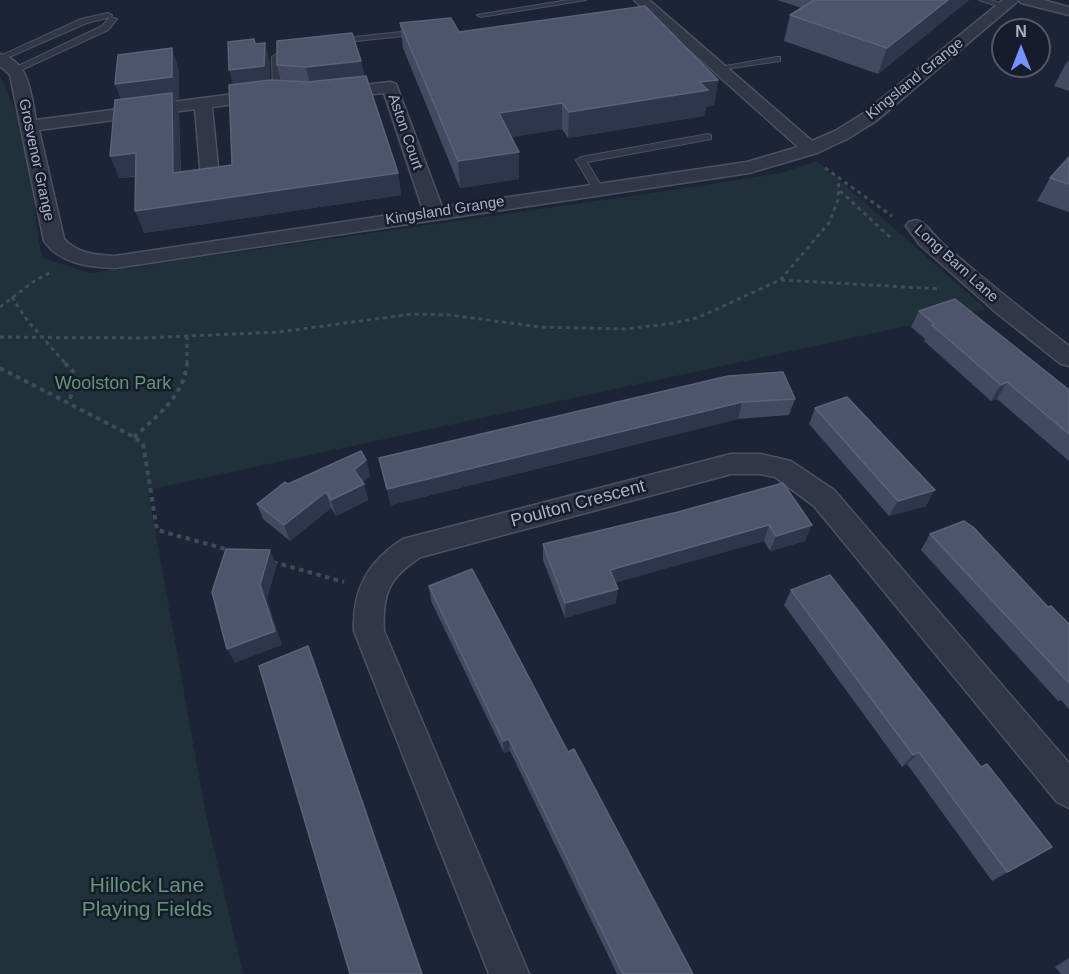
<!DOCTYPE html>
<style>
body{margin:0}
#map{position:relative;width:1069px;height:974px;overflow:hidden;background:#1e2438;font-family:Helvetica,sans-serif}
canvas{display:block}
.north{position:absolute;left:991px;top:18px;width:60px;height:60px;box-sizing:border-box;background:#171c2c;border:2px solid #535769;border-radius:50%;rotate:0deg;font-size:16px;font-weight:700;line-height:24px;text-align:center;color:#acb0c5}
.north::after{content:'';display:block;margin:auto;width:21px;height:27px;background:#7791fe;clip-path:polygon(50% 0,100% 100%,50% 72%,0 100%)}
</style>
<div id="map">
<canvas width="1069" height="974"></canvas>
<div class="north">N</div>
</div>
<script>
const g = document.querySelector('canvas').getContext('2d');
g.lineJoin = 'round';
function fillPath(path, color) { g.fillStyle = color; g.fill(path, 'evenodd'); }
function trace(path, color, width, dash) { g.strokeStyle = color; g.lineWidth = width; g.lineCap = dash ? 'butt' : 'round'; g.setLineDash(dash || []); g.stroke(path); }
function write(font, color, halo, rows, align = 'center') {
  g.font = font + ' Helvetica,sans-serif'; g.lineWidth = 5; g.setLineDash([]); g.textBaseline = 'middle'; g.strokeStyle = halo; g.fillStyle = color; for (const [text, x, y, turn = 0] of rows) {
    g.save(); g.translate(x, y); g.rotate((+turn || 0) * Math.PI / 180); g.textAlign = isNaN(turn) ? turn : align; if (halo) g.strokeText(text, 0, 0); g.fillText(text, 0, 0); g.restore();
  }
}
fillPath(new Path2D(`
 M0,77C15,101 29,155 32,184C36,209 35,233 43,258L91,273L652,193L781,173L817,161L986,309L148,490L205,810L243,974H0Z`), '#203139');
const lane = new Path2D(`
 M568,0H586L481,17L477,15Z
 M979,0H991L1008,6L1004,8Z
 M108,13L112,15L111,17L87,23L0,61V56L81,19Z
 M110,17L117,19L108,30L17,72L10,70L102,26Z
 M419,30L423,32L422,34L337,43L333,41L337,39Z
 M288,45L295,47L280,58V94L273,96L272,57Z
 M777,57H780V61L718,70L714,68Z
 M708,134L711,135V139L587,162L603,189L598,192L593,189L576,160L581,157Z`);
const street = new Path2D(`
 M634,0H649L812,141L835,131L864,113L1003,0H1043L1069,7V15L1021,3L1019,0L876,121L847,139L817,153L749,173L115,268C89,267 60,264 44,241L10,75L0,66V54C30,62 31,95 36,120L264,90L272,95L264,100L212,107L219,178L217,182H203L201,178L195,109L39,130L64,239C78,254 96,255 115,256L423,210L384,93L335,98L329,97L327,93L335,88L390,82L396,84L442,207L747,162L798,147Z
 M916,220C927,223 934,236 943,244C984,279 1026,313 1069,346V366L1061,364L993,310L920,245L906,226L909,222Z
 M731,454H760L791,461L834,490L1069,763V808L1057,802L814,506L775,477L760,474H731L421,557C389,577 382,594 384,631L529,974H489L354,631C352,590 368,561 403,539Z`);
trace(lane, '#4c5163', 2);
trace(street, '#4c5163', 3);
trace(new Path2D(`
 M825,168L892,216
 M840,191L892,239
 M781,280L941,289
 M12,297L27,320L66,364
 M0,307L33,282L51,272
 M187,336V364
 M0,337L144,338L279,332L412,314L450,315L540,327L625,329L668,324L697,318L780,280L829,223L838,200L839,177`), '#3e4e56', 3, [4, 4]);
trace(new Path2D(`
 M65,363L75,374L74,389L68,403
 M0,368L134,437L143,444L157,530L229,550
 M134,437C157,416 184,396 187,363
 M273,562L344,582`), '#3e4e56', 4, [4.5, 4.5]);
fillPath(lane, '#323748');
fillPath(street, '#323748');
fillPath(new Path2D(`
 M777,0H969L878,74L784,41L790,15L802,8Z
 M400,23L459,32L718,80L714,105L706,107L704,116L568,138L562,129L511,137L519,152V179L460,188L403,48Z
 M255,44L270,64V80L281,81L277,65L361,61L364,76L398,173L401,195L144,233L135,177L119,178L121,99L115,84L179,70V99L175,100L179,114L181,172L232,165L233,85Z
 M1069,60V91L1054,86L1065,65Z
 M1069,157V212L1037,201L1050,178Z
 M919,311L1069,390V461L997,399L991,401L924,341L925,339L911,327Z
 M728,376L795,399L789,415L738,419L391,505L379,458Z
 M815,408L926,506L889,516L809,424Z
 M366,460L370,476L362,482L364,484L368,500L336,516L331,508L290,541L263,519L257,504L288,484Z
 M783,483L805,541L770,551L764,541L615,582L616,603L565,618L543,560V544L678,512Z
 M930,534L1048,607L1069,624V709L1061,700L1058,701L921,550Z
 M429,586L568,752L693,974H617L510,751L504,753L431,601Z
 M791,590L1036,857L992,881L907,764L902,767L784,605Z
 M1069,958V974H1061L1055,967Z`), '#424960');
fillPath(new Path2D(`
 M948,0H969L878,74L887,48Z
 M265,43L270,64V88L235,92L229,70Z
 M172,48L179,70V99L175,100L179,114L181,196L124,106L115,84Z
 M361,61L365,83L311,89L306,67Z
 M718,80L714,105L706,107L704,116L568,138L569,112L699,82Z
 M562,103V129L500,139L499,113Z
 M519,152V179L460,188L458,161Z
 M136,153L144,175L119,178L110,156Z
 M398,173L401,195L144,233L135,211Z
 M1007,382L997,399L991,401L1001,385Z
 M742,402L738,419L391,505L387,489Z
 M366,460L370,476L358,485L354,470Z
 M364,484L368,500L336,516L331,500Z
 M935,490L926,506L889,516L898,501Z
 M326,492L331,508L290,541L284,525Z
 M769,525L764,541L608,585L610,570Z
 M812,525L805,541L770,551L776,536Z
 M270,550L277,565L267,599L282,645L235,663L227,649L260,585Z
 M618,589L616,603L565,618V603Z
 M308,646L314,660L423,974H422Z
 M509,739L510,751L504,753L503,741Z
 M919,752L907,764L902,767L913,755Z
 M1052,847L1036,857L992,881L1007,872Z`), '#2f354b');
const building = new Path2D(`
 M814,0H948L887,48L790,15Z
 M645,6L718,80L699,82L708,90L569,112L562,103L499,113L519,152L458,161L400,23L451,18L459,32Z
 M352,33L361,61L306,67L277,65V41Z
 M254,39L255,44L265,43L264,66L229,70L228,42Z
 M172,48V77L115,84L118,55Z
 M366,76L398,173L135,211L136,153L110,156L115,100L172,93L173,173L232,165L229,85L271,80L307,82Z
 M1069,157V184L1050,178Z
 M955,299L1069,390V434L1007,382L1001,385L932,325L934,324L919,311Z
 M783,372L795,399L742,402L387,489L379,458L728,376Z
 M847,397L935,490L898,501L815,408Z
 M361,451L366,460L354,470L364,484L331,500L326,492L284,525L257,504L285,482L288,484Z
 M783,483L812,525L776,536L769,525L610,570L618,589L565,603L543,544L678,512Z
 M964,521L973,527L1048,607L1051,606L1069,624V683L930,534Z
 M226,549L270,550L260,585L275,631L227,649L212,592Z
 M472,569L568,752L574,749L693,974H623L509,739L503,741L429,586Z
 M830,575L981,767L987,764L1052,847L1007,872L919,752L913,755L791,590Z
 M308,646L422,974H350L259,666Z`);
fillPath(building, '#4d546b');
trace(building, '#5c6279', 1.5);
write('15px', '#acb0c5', '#171c2c', [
 ["Kingsland Grange",915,79,-39],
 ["Aston Court",405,132,71],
 ["Grosvenor Grange",36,160,78],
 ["Kingsland Grange",445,211,-9],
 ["Long Barn Lane",956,264,42]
]);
write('18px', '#629678', '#171c2c', [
 ["Woolston Park",113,384]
]);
write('18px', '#acb0c5', '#171c2c', [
 ["Poulton Crescent",578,504,-15]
]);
write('21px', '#629678', '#171c2c', [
 ["Hillock Lane",147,886],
 ["Playing Fields",147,910]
]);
</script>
